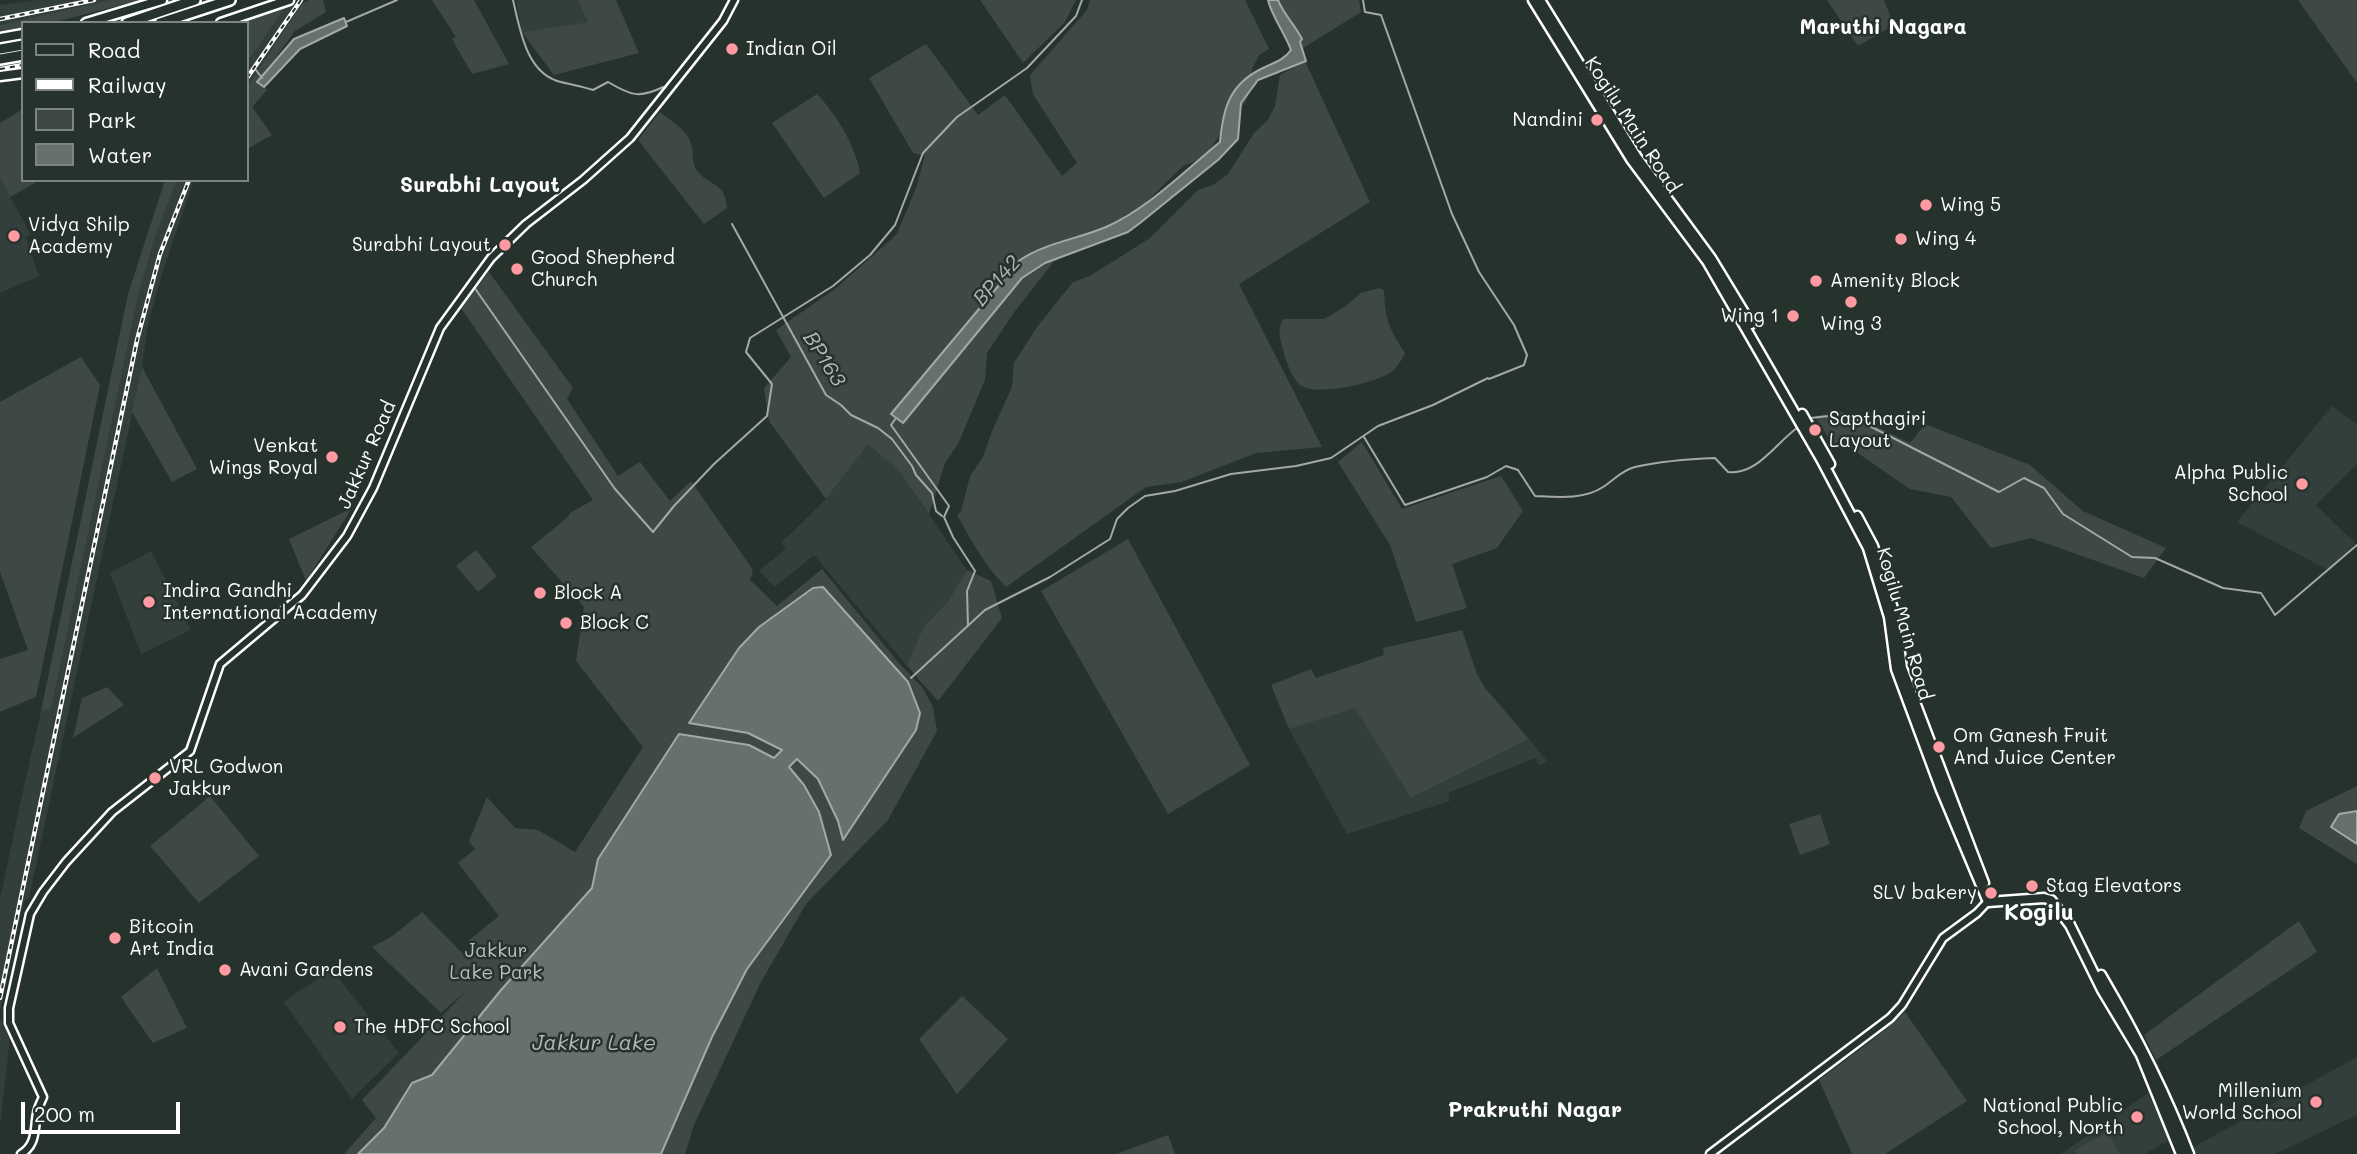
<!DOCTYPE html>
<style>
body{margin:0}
#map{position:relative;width:2357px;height:1154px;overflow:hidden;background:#26332d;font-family:Mali,sans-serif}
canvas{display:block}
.legend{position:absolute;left:21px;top:21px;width:228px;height:161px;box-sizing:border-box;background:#26332d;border:2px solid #7d8581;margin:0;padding:9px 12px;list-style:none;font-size:21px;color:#fff}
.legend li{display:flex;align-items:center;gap:14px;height:35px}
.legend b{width:35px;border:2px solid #7d8581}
.scale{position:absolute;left:21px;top:1102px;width:159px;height:32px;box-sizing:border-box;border:4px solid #fff;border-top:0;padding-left:9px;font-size:21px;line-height:24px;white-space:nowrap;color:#fff;-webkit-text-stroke:5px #26332d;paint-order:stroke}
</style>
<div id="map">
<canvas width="2357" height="1154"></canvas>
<ul class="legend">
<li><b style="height:9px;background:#26332d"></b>Road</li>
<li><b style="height:9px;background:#fff"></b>Railway</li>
<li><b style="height:19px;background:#3e4944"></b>Park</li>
<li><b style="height:19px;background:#67706c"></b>Water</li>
</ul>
<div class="scale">200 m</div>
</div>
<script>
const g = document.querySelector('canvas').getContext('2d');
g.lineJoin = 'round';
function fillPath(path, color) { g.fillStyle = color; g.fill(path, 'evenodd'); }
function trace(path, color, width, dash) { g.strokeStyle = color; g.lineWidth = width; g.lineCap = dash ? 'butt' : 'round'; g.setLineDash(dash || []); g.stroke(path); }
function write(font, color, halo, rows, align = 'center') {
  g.font = font + ' Mali,sans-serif'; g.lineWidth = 5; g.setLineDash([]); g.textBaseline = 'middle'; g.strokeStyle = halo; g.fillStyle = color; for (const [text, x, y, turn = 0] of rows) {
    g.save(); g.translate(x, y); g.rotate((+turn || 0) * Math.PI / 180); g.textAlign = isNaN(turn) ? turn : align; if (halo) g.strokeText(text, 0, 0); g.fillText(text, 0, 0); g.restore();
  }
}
fillPath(new Path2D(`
 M38,0H109L0,25V5Z
 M516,0H578L588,22L522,32Z
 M302,3L247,87V62L285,8Z
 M0,178L31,235L26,237L39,276L0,293Z
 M177,180H194L162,274L148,324L142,367L29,898L24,901L0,1011V899L21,800L41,711L51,708L138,297L154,240Z
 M2332,406L2357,424V464L2316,505L2355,543L2330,571L2237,522Z
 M868,444L899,471L967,570L949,600L923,628L907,666L814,555L775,587L759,571L786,549L781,543L826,499Z
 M151,551L191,630L141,654L110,573Z
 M1355,707L1411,798L1529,739L1548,762L1539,765L1535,758L1448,793L1450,801L1347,834L1289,729Z
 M331,969L399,1053L352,1099L284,1002Z
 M0,1018L10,1039L0,1125Z
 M2357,1057V1115L2275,1154H2195L2192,1148Z
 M2148,1093L2169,1140L2145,1154H2061Z`), '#333f3a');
fillPath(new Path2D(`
 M109,0H142L51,23H23V28L0,31V25Z
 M310,0H323L326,12L295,31L258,82L267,90L252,107L272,135L247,149V87L302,3Z
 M432,0H474L509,64L472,74L452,39L456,37Z
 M578,0H616L639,53L554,75L522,32L588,22Z
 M980,0H1076L1065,22L1023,63Z
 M1090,0H1245L1269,49L1259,55L1252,69L1248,97L1245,103L1232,116L1207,154L1200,160L1183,166L1132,216L1056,259L1015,311L987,353L985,380L958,444L945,463L929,514L899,471L868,444L826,499L769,421L764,388L791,357L776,330L835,289L897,234L916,188L925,156L913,153L869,78L926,44L978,115L1005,95L1062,176L1077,163L1033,94L1030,75L1087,10Z
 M1276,0H1359L1361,12L1300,50Z
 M1827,0H1884L1894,25L1858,46Z
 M2298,0H2357V83Z
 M285,8L247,62V23H240Z
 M1305,61L1370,202L1239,284L1322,447L1256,453L1182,482L1146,487L1006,587C984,565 972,541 957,515L961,511L970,476L983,457L992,431L1012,387L1014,363L1037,327L1073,282L1090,276L1150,238L1198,190L1213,185L1228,174L1254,133L1268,120L1275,106L1280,75Z
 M817,94C837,116 855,144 860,173L824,198L772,123Z
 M23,109V180H40L10,197L0,178V123Z
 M660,112C671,121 686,129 691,143C694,152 691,163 697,171C709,186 726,182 727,208L704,224L638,140Z
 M165,180H177L154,240L138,297L51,709L41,711L128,294Z
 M489,272L573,388L567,399L618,476L640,462L670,501L691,481L753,570L750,580L777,606L822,569L898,662L922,687L933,707L937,731L888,820L806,904L761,982L694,1125L685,1154H661L712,1037L747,969L831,855C821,819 814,795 789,767L797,759L818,779L838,821L843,839L813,588L759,627L738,648L690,723L748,733L783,750L774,758L749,745L610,839L598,859L592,888L501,990L432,1075L412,1083L384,1128L358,1154H344L376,1118L362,1100L468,989L441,1013L372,947L391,937L422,912L467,958L473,952L468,941L499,916L458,863L475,849L469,841L487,797L515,828L538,830L575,852L643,747L576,661L584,607L531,547L568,517L570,513L593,500L461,308Z
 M1379,288L1384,290C1385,319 1389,329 1405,353C1401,361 1397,369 1388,374C1372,383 1314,398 1299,384C1291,376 1286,361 1283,350C1280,337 1277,331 1283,319H1324L1346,306L1361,293Z
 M81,357L100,385L36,697L0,712V659L28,650L0,572V402Z
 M142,367L197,469L172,482L132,412Z
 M1841,412L1853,415L1910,443L1925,424L2030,465L2083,511L2166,548L2144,578L2031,538L1991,548L1951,497L1910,489L1849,447H1834L1815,416Z
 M1362,442L1402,509L1501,476L1523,511L1497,548L1452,564L1467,608L1416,622L1390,545L1338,462Z
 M352,508L306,581L289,539Z
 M1128,539L1250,765L1168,814L1041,591Z
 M476,550L497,576L478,592L456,566Z
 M967,570L991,581L1002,618L938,701L907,666L923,628L949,600Z
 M1462,630L1477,674L1485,688L1529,739L1411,798L1355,708L1289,729L1271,685L1311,669L1316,678L1384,655L1383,648Z
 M107,687L124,705L73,738L82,698Z
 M2357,786V811L2340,814L2332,827L2357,844V864L2299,828L2306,811Z
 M210,796L259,856L199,903L150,846Z
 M1820,814L1830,844L1800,855L1789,824Z
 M2299,921L2317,952L2156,1060L2144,1035Z
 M157,968L187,1028L153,1043L121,997Z
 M962,996L1008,1039L957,1094L919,1039Z
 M1905,1012L1967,1101L1885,1154H1852L1819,1080L1871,1041Z
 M2107,1132L2120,1154H2077L2075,1150Z
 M1168,1135L1175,1154H1116Z`), '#3e4944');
const water = new Path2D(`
 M1268,0H1278C1284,15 1295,25 1302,39L1300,42L1306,61L1258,80L1241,103L1238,139L1218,160L1140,223L1128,232L1045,263L1022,278L903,423L891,414L1020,260C1045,243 1078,239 1106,227C1146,210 1186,170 1220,142C1223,109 1229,84 1263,68C1273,63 1284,60 1291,50C1285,33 1272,17 1268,0Z
 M344,18L347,26L300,49L264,87L257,82L294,39Z
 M823,587L908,682L920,713L916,730L843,840L838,821L818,779L797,759L789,767L804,785L819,812L831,855L747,969L712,1037L661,1154H358L384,1128L412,1083L432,1075L501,990L592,888L598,859L679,734L749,745L774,758L782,750L748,733L689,723L739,648L759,627L813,588Z
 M2357,811V844L2331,827L2339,814Z`);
fillPath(water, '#67706c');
trace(water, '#a4a9a7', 2);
trace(new Path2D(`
 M513,0C520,29 526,74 561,82C572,85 582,86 593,90L608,82C630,95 639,99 663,87
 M1363,0L1365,12L1381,15L1452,214L1479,272L1514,325L1527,355L1524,365L1489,379
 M346,22L397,0
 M256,70L262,78
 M732,224L826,395L841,405L851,415L878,428L892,439L912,466L916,475L932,493L936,511L942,516
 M474,287L615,489L653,532L674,506L714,464L767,416L772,384L746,352L750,338L833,286L870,255L895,225L923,153L957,117L1027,68L1076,16L1082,0
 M896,418L891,425L949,506L944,517L953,537L975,571L967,591L968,626
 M1811,418L1846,414L1999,492L2024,478L2044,488L2063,514L2132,557L2155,558L2223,588L2261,593L2275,615L2357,545
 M1364,437L1405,505L1487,477L1506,466L1518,470L1535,496C1556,497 1584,500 1603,487C1614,480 1622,470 1635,467C1662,461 1688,459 1715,458L1728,472C1756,476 1776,443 1797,428
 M911,678L985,610L1050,577L1110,539L1117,519L1128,508L1145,496L1175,491L1231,474L1296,466L1331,458L1378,426L1433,405L1488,378`), '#a4a9a7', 2);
const minor = new Path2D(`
 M21,1154C37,1145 34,1128 37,1113C38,1107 41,1102 43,1097L9,1023V1008L30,914L43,892L66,862L112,812L190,751L220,664L302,595L347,536L373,488L440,328L491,258L526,224L583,180L630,138L723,21L734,0
 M1710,1154L1890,1018L1902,1005L1943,938L1977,913L1991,898`);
const major = new Path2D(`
 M1533,0L1631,159L1707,261L1821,459L1868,548L1889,617L1896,669L1941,790L1988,902L2044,898L2051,900L2070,925L2102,990L2141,1055L2181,1154
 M1540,0L1636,156L1711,258L1751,324
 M86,23L162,0
 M221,23L289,0
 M0,38L23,34
 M0,76L23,73
 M1802,414L1830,464
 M1857,516L1873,546L1895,615L1902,668L1984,883
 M2101,975C2135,1033 2165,1091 2189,1154`);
const highway = new Path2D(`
 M127,23L195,0
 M160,23L230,0
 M0,49L23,45
 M0,59L23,55`);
trace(minor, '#fff', 11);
trace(major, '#fff', 13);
trace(highway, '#fff', 14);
trace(minor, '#26332d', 6);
trace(major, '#26332d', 8);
trace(highway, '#26332d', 9);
const rail = new Path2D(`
 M0,19L94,0
 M0,69L23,65
 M247,78L301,0
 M0,998L137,340L160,254L189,180`);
trace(rail, '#fff', 4.5);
trace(rail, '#26332d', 2, [5]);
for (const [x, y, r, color] of [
 [732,49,7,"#ff9aa2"],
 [1597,120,7,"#ff9aa2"],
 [1926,205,7,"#ff9aa2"],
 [14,236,7,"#ff9aa2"],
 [1901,239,7,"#ff9aa2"],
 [505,245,7,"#ff9aa2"],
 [517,269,7,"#ff9aa2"],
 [1816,281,7,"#ff9aa2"],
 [1851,302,7,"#ff9aa2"],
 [1793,316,7,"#ff9aa2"],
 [1815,430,7,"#ff9aa2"],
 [332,457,7,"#ff9aa2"],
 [2302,484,7,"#ff9aa2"],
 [540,593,7,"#ff9aa2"],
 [149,602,7,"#ff9aa2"],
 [566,623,7,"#ff9aa2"],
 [1939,747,7,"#ff9aa2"],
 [155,778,7,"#ff9aa2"],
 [2032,886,7,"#ff9aa2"],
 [1991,893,7,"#ff9aa2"],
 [115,938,7,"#ff9aa2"],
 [225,970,7,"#ff9aa2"],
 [340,1027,7,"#ff9aa2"],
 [2316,1102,7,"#ff9aa2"],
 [2137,1117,7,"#ff9aa2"]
]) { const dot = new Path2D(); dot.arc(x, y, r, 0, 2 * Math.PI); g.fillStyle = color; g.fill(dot); trace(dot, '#26332d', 2.5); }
write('19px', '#fff', '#26332d', [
 ["Indian Oil",746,49],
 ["Nandini",1583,120,"right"],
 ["Wing 5",1940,205],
 ["Vidya Shilp",28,225],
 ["Academy",28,247],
 ["Wing 4",1915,239],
 ["Surabhi Layout",491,245,"right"],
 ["Good Shepherd",531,258],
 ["Church",531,280],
 ["Amenity Block",1830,281],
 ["Wing 1",1779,316,"right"],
 ["Wing 3",1851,324,"center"],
 ["Sapthagiri",1829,419],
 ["Layout",1829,441],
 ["Venkat",318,446,"right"],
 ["Wings Royal",318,468,"right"],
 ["Alpha Public",2288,473,"right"],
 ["School",2288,495,"right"],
 ["Indira Gandhi",163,591],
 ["International Academy",163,613],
 ["Block A",554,593],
 ["Block C",580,623],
 ["Om Ganesh Fruit",1953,736],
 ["And Juice Center",1953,758],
 ["VRL Godwon",169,767],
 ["Jakkur",169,789],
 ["Stag Elevators",2046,886],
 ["SLV bakery",1977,893,"right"],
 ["Bitcoin",129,927],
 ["Art India",129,949],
 ["Avani Gardens",239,970],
 ["The HDFC School",354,1027],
 ["Millenium",2302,1091,"right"],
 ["World School",2302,1113,"right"],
 ["National Public",2123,1106,"right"],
 ["School, North",2123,1128,"right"]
], 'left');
write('19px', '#fff', '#26332d', [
 ["Kogilu Main Road",1632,125,57],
 ["Jakkur Road",367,455,-66],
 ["Kogilu Main Road",1904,624,74]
]);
write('19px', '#bbbfbe', '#26332d', [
 ["Jakkur",496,951],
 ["Lake Park",496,973]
]);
write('bold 21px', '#fff', '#26332d', [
 ["Maruthi Nagara",1883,28],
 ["Surabhi Layout",480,186],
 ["Prakruthi Nagar",1535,1111]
]);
write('italic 21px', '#b3b8b6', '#26332d', [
 ["BP142",997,281,-48],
 ["BP163",824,359,58],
 ["Jakkur Lake",594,1044]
]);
write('bold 23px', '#fff', '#26332d', [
 ["Kogilu",2039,913]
]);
</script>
